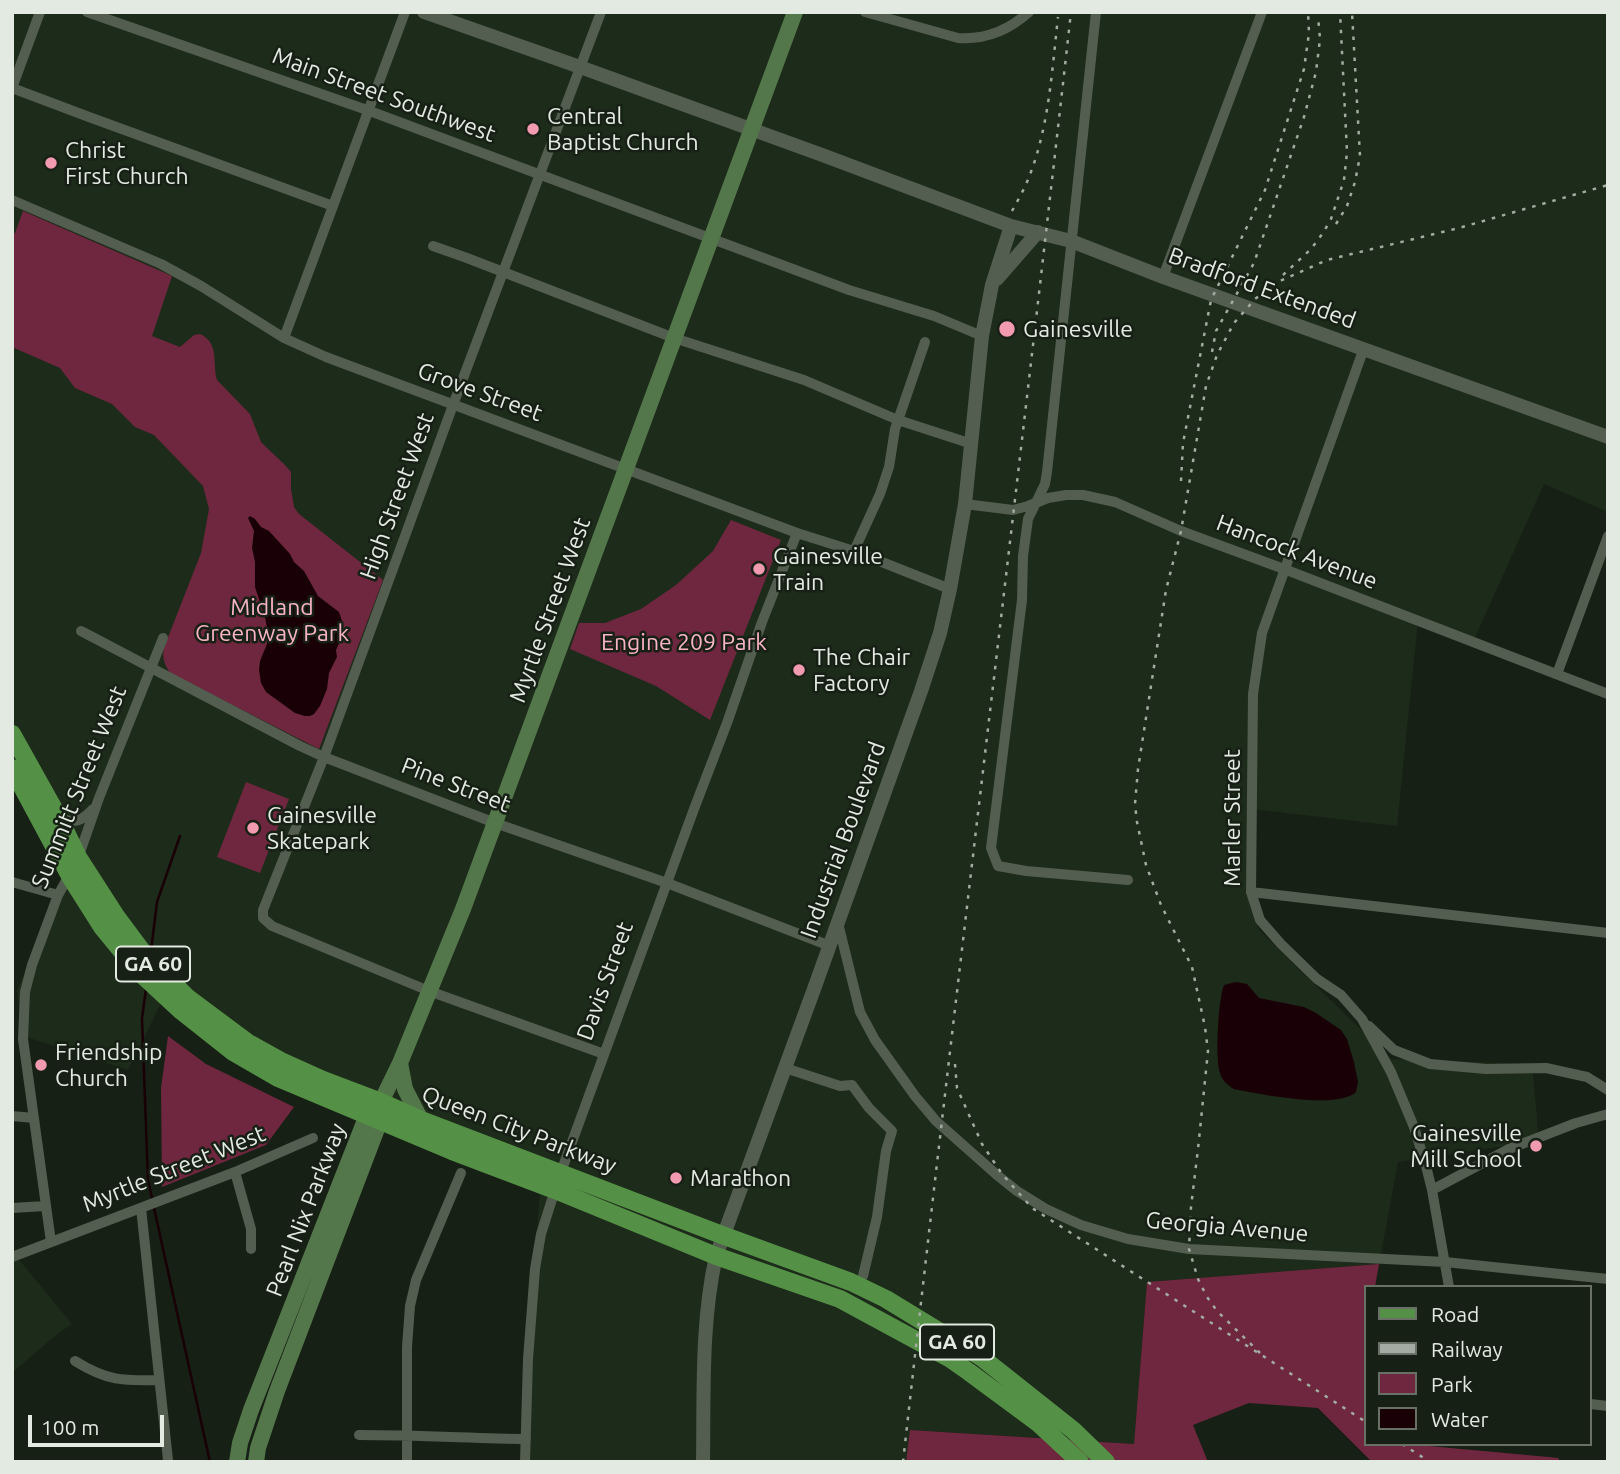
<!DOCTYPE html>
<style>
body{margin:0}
#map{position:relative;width:1620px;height:1474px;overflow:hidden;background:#172015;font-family:Ubuntu,sans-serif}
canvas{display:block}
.frame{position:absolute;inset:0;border:14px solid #e3eae2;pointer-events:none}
.legend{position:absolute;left:1364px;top:1285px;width:228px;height:161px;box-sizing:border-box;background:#172015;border:2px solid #697167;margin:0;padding:9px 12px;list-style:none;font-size:21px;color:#e3eae2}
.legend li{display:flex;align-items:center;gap:14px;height:35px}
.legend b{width:35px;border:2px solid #697167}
.scale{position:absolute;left:28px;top:1415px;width:136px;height:32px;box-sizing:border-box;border:4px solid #e3eae2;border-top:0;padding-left:9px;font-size:21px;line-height:24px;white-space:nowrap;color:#e3eae2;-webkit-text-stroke:5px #172015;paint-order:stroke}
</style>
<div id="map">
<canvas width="1620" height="1474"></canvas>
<div class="frame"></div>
<ul class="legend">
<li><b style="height:9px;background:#549045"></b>Road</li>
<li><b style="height:9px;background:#a3aba2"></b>Railway</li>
<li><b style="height:19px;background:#6e273e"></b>Park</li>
<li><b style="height:19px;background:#190006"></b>Water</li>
</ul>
<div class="scale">100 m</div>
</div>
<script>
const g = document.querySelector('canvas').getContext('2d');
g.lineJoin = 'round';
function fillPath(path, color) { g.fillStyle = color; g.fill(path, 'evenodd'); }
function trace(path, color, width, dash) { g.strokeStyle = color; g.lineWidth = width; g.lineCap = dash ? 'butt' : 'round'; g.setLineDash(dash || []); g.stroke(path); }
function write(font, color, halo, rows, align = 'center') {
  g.font = font + ' Ubuntu,sans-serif'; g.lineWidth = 5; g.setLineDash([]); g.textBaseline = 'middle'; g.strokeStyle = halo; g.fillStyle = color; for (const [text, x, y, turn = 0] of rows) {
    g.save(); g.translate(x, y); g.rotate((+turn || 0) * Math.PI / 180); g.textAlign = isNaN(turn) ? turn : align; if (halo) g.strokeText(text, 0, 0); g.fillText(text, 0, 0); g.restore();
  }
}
fillPath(new Path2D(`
 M12,12H1608V512L1544,484L1473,642L1418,621L1397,826L1252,809L1246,889L1259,930L1391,1059L1532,1064L1539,1141L1398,1162L1379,1264L1147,1282L1134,1444L911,1430L906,1462H522L541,1174L489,1158L330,1093L166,993L128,1070L23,1036L17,990L69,875L12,760Z
 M12,1251L72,1324L56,1335L12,1373Z`), '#1d2b1a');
fillPath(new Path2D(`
 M23,211L172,276L152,336L180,347L194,335L200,334C220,343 212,364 217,380L250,414L261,442L266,447L284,464L291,472V489L294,507L299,514L383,580L319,749L170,673C164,664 161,655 165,645L201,553L209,509L203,486L154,435L135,427L112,404L75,388L60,368L12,347V235L15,233Z
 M731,520L781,540L710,720L656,686L570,649L579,623H605L641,609L676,585L713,551Z
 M246,782L289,799L260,873L217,857Z
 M168,1036L206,1064L294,1107L266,1145L162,1187L161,1088Z
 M1379,1264L1375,1287H1366L1365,1338H1366V1444H1429V1446L1559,1458L1558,1462H1372L1318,1408L1249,1403L1193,1425L1208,1462H906L910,1430L1134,1444L1147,1282Z`), '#6e273e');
fillPath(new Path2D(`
 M250,516L255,519L261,527L269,531L290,554L294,562L304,571L318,596L339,612L342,621L343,629L341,639L336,650L337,657L329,673L327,689L320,706L314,714L310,716H305L295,713L266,692L261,683L259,670L260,661L267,644L268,633L265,617L255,587V562L252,548L254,531L248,518Z
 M1236,982L1247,984L1259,998L1304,1007L1316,1013L1341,1030L1347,1039L1354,1062L1358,1082L1356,1092C1336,1110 1260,1094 1234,1089C1227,1085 1222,1080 1220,1073C1215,1059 1218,1000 1224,985Z`), '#190006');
trace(new Path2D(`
 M151,951L157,902L180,836
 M146,989L142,1018L148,1181L153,1202
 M154,1208L210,1462`), '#190006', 2.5);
trace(new Path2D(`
 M87,12L367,110L849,290L934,316L982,336
 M601,12L453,405L324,757L263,910V918L272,926L429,991L604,1054
 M865,12L958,38C986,40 1009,30 1029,12
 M1096,12L1047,472L1045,484L1028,519L1023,556L1022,600L991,848L998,866L1026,871L1128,880
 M12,88L89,117L333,206
 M12,88L40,12
 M12,200L161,264L201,286L284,338L326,357L797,533L854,551L950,589
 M433,246L467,258L674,338L804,380L898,420L972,444
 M1163,277L1262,12
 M284,338L405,12
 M1364,348L1262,633L1253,694L1251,892L1260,920L1281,944L1317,979L1341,995L1362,1019L1391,1072L1414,1127L1426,1166L1432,1190L1449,1287
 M965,504L1013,510L1028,506L1048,498L1066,495H1083L1115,502L1181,531L1284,569L1608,694
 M854,551L880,494L889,467L895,429L925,342
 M81,631L300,746L324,757L495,823L667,883L830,946
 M1557,674L1608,536
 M60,820C77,822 81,822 93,809
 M78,858L99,798L163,638
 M12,882L58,895
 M1251,892L1608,933
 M838,923L860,1012L875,1040L915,1096L936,1121L997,1175L1017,1191L1046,1209L1081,1225L1128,1239L1189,1249L1445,1262L1608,1279
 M1369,1026L1394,1050L1430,1064L1486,1069L1546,1068L1587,1077L1608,1090
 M785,1068L840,1086L852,1085L869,1108L892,1131L886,1151L877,1217L863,1276
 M12,1116L34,1118
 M235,1172L251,1229V1249
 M561,1172L694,809L727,723L762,622L797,533
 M1432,1190L1509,1149L1576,1123L1608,1114
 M12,1208L45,1206
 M141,1208L168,1460
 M51,1242L23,1039L25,992L32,965L58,895L71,872
 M12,1257L235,1172L313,1138
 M75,1361C107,1381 123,1381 159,1380
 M1590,1404L1608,1406
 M359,1435C415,1435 470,1438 526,1439
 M407,1462V1347L410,1306L416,1280L461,1173
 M525,1462L528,1359L535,1269L541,1234L555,1190`), '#535e50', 10);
trace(new Path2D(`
 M424,12L580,67L825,156L1011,226L1071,241L1163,277L1608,437
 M997,279L1038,232
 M703,1462C704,1393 701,1323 716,1256L814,989L921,691L940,633L950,589L965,504L982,336L992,285L1011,226`), '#535e50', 14);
trace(new Path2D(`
 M400,1063L405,1089L421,1120
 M237,1462L240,1443L251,1410L367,1115L381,1102L400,1063L463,909L795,12
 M256,1462L258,1448L277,1391L380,1121L381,1108`), '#53774a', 16);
trace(new Path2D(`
 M12,734L60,820L78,857L116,916L145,955L188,998L247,1042L283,1062L323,1080L381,1102L421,1120L722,1235L851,1282L886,1299L981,1357L1073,1430L1106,1462
 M12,768L71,878L102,927L139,972L180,1010L233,1052L278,1078L452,1151L555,1190L716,1256L840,1299L949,1358L969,1372L1038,1423L1080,1462`), '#549045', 18);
trace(new Path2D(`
 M1012,211C1018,200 1025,188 1029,177C1049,127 1052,70 1058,17
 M1336,224L1347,206L1355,182L1360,156L1352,12
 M1283,275L1311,249L1323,233L1331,219L1344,180L1347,152L1340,12
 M1212,352L1216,331L1254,263L1304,117L1316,72L1320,39L1318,16
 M1181,481L1183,443L1211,300L1265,190L1304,69L1309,33L1308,12
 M955,1064L957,1088L982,1144L1002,1174L1032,1208L1366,1422
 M1260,1353L1217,1311L1207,1297L1198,1279L1189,1249L1191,1207L1198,1149L1208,1051L1205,1027L1192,967L1161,905L1146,865L1137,822L1135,804L1138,769L1166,590L1181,531L1206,386L1217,355L1234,323L1255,299L1280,281L1327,260L1459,228L1608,185
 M1402,1444L1430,1462
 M903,1462C957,978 1017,496 1071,12`), '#a3aba2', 2.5, [3.5, 7]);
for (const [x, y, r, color] of [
 [533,129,7,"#f29ab0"],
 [51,163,7,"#f29ab0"],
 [1007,329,9,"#f29ab0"],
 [759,569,7,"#f29ab0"],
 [799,670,7,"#f29ab0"],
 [253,828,7,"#f29ab0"],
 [41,1065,7,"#f29ab0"],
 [1536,1146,7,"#f29ab0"],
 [676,1178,7,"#f29ab0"]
]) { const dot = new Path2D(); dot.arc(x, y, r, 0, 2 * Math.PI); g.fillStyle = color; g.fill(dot); trace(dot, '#172015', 2.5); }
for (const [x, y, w] of [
 [153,964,74],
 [957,1342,74]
]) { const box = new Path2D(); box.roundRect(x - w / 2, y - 17.5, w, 35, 5); g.fillStyle = '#172015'; g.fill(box); trace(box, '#e3eae2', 2); }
write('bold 21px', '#e3eae2', null, [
 ["GA 60",153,964],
 ["GA 60",957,1342]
]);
write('23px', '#e3eae2', '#172015', [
 ["Main Street Southwest",384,95,20],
 ["Bradford Extended",1262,288,20],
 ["Grove Street",480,392,20],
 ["High Street West",397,496,-70],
 ["Hancock Avenue",1297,552,21],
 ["Myrtle Street West",550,610,-70],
 ["Pine Street",456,785,21],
 ["Summitt Street West",79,787,-68],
 ["Marler Street",1232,818,-90],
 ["Industrial Boulevard",843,840,-70],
 ["Davis Street",605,981,-70],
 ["Queen City Parkway",519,1130,21],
 ["Myrtle Street West",174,1169,-22],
 ["Pearl Nix Parkway",306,1210,-69],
 ["Georgia Avenue",1227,1227,5]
]);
write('23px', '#e3eae2', '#172015', [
 ["Central",547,116],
 ["Baptist Church",547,142],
 ["Christ",65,150],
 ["First Church",65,176],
 ["Gainesville",1023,329],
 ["Gainesville",773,556],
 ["Train",773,582],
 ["The Chair",813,657],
 ["Factory",813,683],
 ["Gainesville",267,815],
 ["Skatepark",267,841],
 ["Friendship",55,1052],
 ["Church",55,1078],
 ["Gainesville",1522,1133,"right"],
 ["Mill School",1522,1159,"right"],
 ["Marathon",690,1178]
], 'left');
write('23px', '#f8b4c4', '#172015', [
 ["Midland",272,607],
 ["Greenway Park",272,633],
 ["Engine 209 Park",684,642]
]);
</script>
